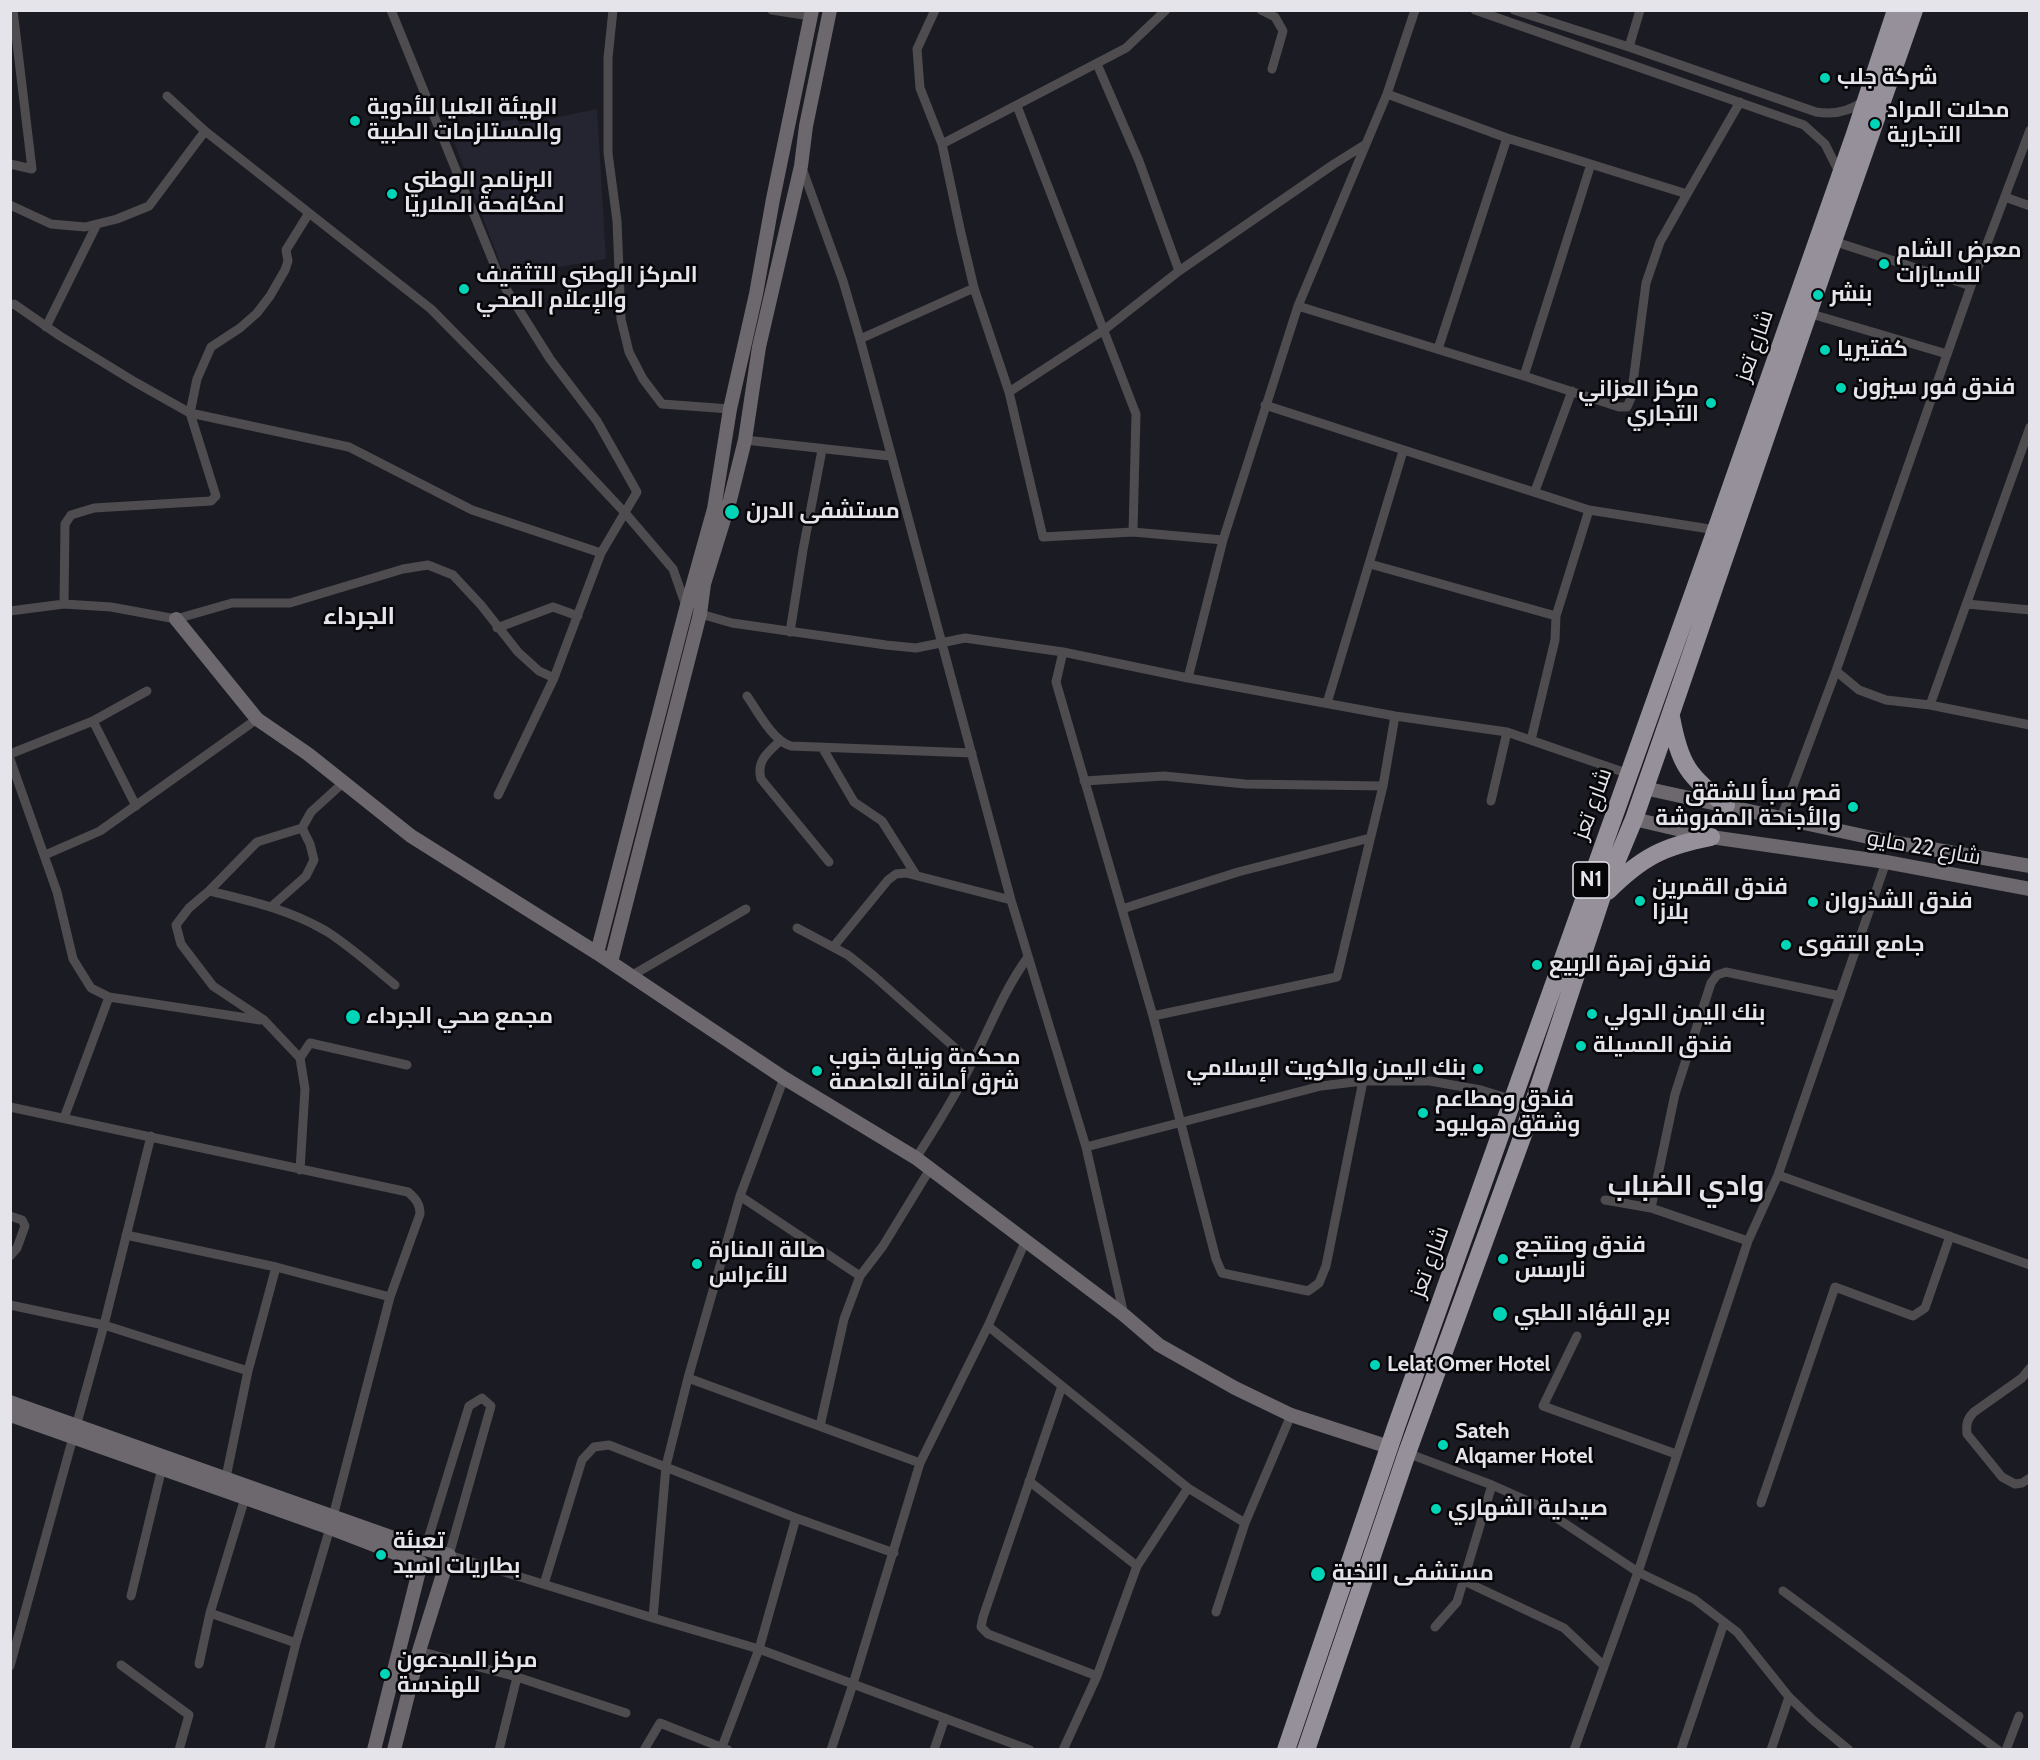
<!DOCTYPE html>
<meta charset="utf-8">
<style>
body{margin:0}
#map{position:relative;width:2040px;height:1760px;overflow:hidden;background:#1b1b23;font-family:Cabin,sans-serif}
canvas{display:block}
.frame{position:absolute;inset:0;border:12px solid #e4e4ea;pointer-events:none}
</style>
<div id="map">
<canvas width="2040" height="1760"></canvas>
<div class="frame"></div>
</div>
<script>
const g = document.querySelector('canvas').getContext('2d');
g.lineJoin = 'round';
function fillPath(path, color) { g.fillStyle = color; g.fill(path, 'evenodd'); }
function trace(path, color, width, dash) { g.strokeStyle = color; g.lineWidth = width; g.lineCap = dash ? 'butt' : 'round'; g.setLineDash(dash || []); g.stroke(path); }
function write(font, color, halo, rows, align = 'center') {
  g.font = font + ' Cabin,Cairo,sans-serif'; g.lineWidth = 5; g.setLineDash([]); g.textBaseline = 'middle'; g.strokeStyle = halo; g.fillStyle = color; for (const [text, x, y, turn = 0] of rows) {
    g.save(); g.translate(x, y); g.rotate((+turn || 0) * Math.PI / 180); g.textAlign = isNaN(turn) ? turn : align; if (halo) g.strokeText(text, 0, 0); g.fillText(text, 0, 0); g.restore();
  }
}
fillPath(new Path2D(`
 M597,109L606,259L505,276L449,129L517,119L519,125Z`), '#252431');
trace(new Path2D(`
 M391,10L501,281L550,359L597,421L637,492L601,553L554,678L498,795
 M613,10L608,58V153L617,221L621,319L629,352L643,379L662,404L730,409
 M772,10L810,16
 M935,10L917,49L920,88L942,144L961,233L974,288L1009,392L1043,537L1133,532L1223,540
 M1261,10L1275,17L1283,31L1272,69
 M1475,10L1804,125L1825,144L1839,172
 M1514,10L1629,47L1816,112C1834,115 1849,112 1864,101
 M1629,47L1640,10
 M1097,64L1139,161L1179,271
 M1387,94L1507,138L1687,194L1740,102
 M167,96L205,131L431,309L494,373L626,514L673,569L686,606
 M1017,106L1136,414L1133,532
 M942,144L1126,48L1166,10
 M10,164L32,169L13,10
 M802,168L843,281L860,339L1011,900L1086,1147L1124,1315
 M2005,197L2030,206
 M10,205L51,224L85,227L117,219L149,206L205,131
 M1833,241L1971,286
 M10,305L14,304L60,336L135,382L190,413L349,447L472,510L601,553
 M1298,306L1524,376L1619,407H1627L1631,398L1646,283L1660,242L1687,194
 M1808,313L1947,354
 M46,327L97,224
 M860,339L974,288
 M1438,349L1507,138
 M1524,376L1591,164
 M1009,392L1104,330L1179,271L1334,164L1366,144
 M1265,405L1589,510L1716,530
 M745,440L890,456
 M1535,491L1572,391
 M1370,564L1556,616
 M64,604L65,524L71,515L94,508L211,501L216,496L190,413L197,379L211,347L240,328L257,313L270,296L285,270L288,261L286,250L309,213
 M1967,604L2030,610
 M10,611L64,604L111,607L176,619L232,603H290L403,569L428,565L453,575L481,605L518,652L539,671L554,678
 M697,613L732,623L886,645L916,648L965,638L1063,652L1188,678L1395,716L1507,732L1629,774
 M497,628L553,607L578,616
 M790,632L803,550L822,450
 M1063,652L1056,682L1153,1016L1216,1259L1222,1273L1308,1291L1319,1283L1326,1266L1363,1081
 M1836,671L1859,690L1886,700L1930,705L2030,725
 M1188,678L1223,540L1298,306L1387,94L1415,10
 M747,696C758,712 773,741 791,746L972,753
 M1327,703L1403,451
 M1930,705L2030,427
 M93,721L136,806
 M1531,740L1555,640L1556,616L1589,510
 M780,741C768,752 756,761 761,779L829,862
 M822,747L854,802L882,821L916,875
 M10,754L93,721L147,691
 M10,759L57,892L73,959L91,988L109,997L260,1020
 M1084,781L1164,776L1245,784L1383,786
 M1491,801L1507,732
 M1781,818L1836,671L1971,286L2030,130
 M45,855L100,831L257,719
 M209,891C250,901 288,909 326,931C350,946 373,967 395,985
 M272,906L306,876L314,860L310,844L302,828L311,812L344,782
 M1122,909L1238,872L1370,838
 M797,928L848,955L874,976L972,1063
 M834,946L888,880L896,874L906,873L1011,900
 M631,976L746,909
 M1153,1016L1337,977L1383,786L1395,716
 M300,1058L310,1043L407,1065
 M784,1078L740,1196L688,1378L666,1466L653,1618L759,1649L1030,1750
 M10,1107L408,1192C416,1199 420,1204 420,1214L390,1297L330,1528L296,1643L269,1750
 M64,1118L109,997
 M1086,1147L1321,1086L1363,1081H1430L1481,1090L1513,1100
 M916,1158C936,1127 955,1096 972,1063C990,1027 1004,990 1028,957
 M300,1170L305,1089L300,1058L264,1020L213,986L181,944L176,925L189,908L209,891L257,842L302,828
 M1778,1175L2030,1265
 M740,1196L860,1276
 M1605,1200L1651,1208L1748,1241
 M1651,1208L1675,1094L1711,983L1717,975L1726,972L1840,996
 M10,1216L22,1220L25,1226L17,1248L10,1256
 M126,1235L276,1267
 M10,1305L104,1325L248,1371L276,1267L390,1297
 M988,1326L1188,1488L1245,1523L1291,1415
 M1577,1336L1543,1406L1676,1454
 M2030,1368L2022,1378L1974,1412C1967,1419 1966,1424 1967,1434L2002,1477L2015,1484L2022,1483L2030,1478
 M688,1378L920,1463
 M1062,1386L983,1617L981,1627L988,1634L1097,1676
 M820,1426L844,1319L860,1276L883,1246L930,1169
 M1407,1453L1492,1485L1537,1505L1638,1572L1694,1599L1737,1632L1789,1697L1814,1721L1849,1750
 M1029,1481L1137,1566
 M225,1482L248,1371
 M245,1498L210,1613L296,1643
 M1761,1503L1835,1287L1913,1316L1925,1308L1950,1236
 M424,1552L469,1406L482,1398L491,1406L449,1555L653,1618
 M1462,1580L1564,1628L1603,1665
 M544,1584L582,1460L594,1447L609,1445L796,1518L894,1553
 M1783,1591L1998,1750
 M131,1596L162,1468
 M1216,1612L1245,1523
 M1435,1627L1457,1602L1492,1485
 M419,1651L517,1677L626,1713
 M199,1664L210,1613
 M121,1665L189,1715L179,1750
 M10,1666L104,1325L151,1136
 M722,1747L759,1649L796,1518
 M499,1750L517,1677
 M644,1750L660,1723L728,1750
 M831,1750L853,1684L920,1463L988,1326L1026,1240
 M934,1750L945,1718
 M1063,1750L1097,1676L1137,1566L1188,1488
 M1574,1750L1638,1572L1748,1241L1778,1175L1886,862
 M1681,1750L1724,1623
 M1771,1750L1789,1697
 M2006,1750L2019,1716`), '#4f4c50', 9);
trace(new Path2D(`
 M176,619L257,719L308,754L411,836L597,953L784,1078L916,1158L1124,1315L1159,1345L1235,1388L1291,1415L1389,1447
 M1644,788L1891,842L2030,866
 M1634,819L1711,837L1886,862L2030,889
 M597,953L686,609L714,509L730,409L756,294L773,199L812,10
 M611,962L700,614L704,584L730,500L745,440L759,347L801,166L806,126L830,10
 M10,1402L425,1549L449,1555L419,1651L394,1750
 M10,1415L330,1528L421,1563L374,1750`), '#6c686e', 14);
trace(new Path2D(`
 M1671,717C1680,766 1688,775 1726,805
 M1608,891C1642,857 1664,846 1711,837
 M1286,1750L1396,1427L1716,530L1855,134L1896,10
 M1306,1750L1407,1453L1524,1132L1602,896L1634,819L1670,716L1833,241L1914,10`), '#96909a', 18);
for (const [x, y, r, color] of [
 [1825,78,6,"#00d5b7"],
 [355,121,6,"#00d5b7"],
 [1875,124,6,"#00d5b7"],
 [392,194,6,"#00d5b7"],
 [1884,264,6,"#00d5b7"],
 [464,289,6,"#00d5b7"],
 [1818,295,6,"#00d5b7"],
 [1825,350,6,"#00d5b7"],
 [1841,388,6,"#00d5b7"],
 [1711,403,6,"#00d5b7"],
 [732,512,8,"#00d5b7"],
 [1853,807,6,"#00d5b7"],
 [1640,901,6,"#00d5b7"],
 [1813,902,6,"#00d5b7"],
 [1786,945,6,"#00d5b7"],
 [1537,965,6,"#00d5b7"],
 [1592,1014,6,"#00d5b7"],
 [353,1017,8,"#00d5b7"],
 [1581,1046,6,"#00d5b7"],
 [1478,1069,6,"#00d5b7"],
 [817,1071,6,"#00d5b7"],
 [1423,1113,6,"#00d5b7"],
 [1503,1259,6,"#00d5b7"],
 [697,1264,6,"#00d5b7"],
 [1500,1314,8,"#00d5b7"],
 [1375,1365,6,"#00d5b7"],
 [1443,1445,6,"#00d5b7"],
 [1436,1509,6,"#00d5b7"],
 [381,1555,6,"#00d5b7"],
 [1318,1574,8,"#00d5b7"],
 [385,1674,6,"#00d5b7"]
]) { const dot = new Path2D(); dot.arc(x, y, r, 0, 2 * Math.PI); g.fillStyle = color; g.fill(dot); trace(dot, '#060609', 2); }
for (const [x, y, w] of [
 [1591,880,36]
]) { const box = new Path2D(); box.roundRect(x - w / 2, y - 18, w, 36, 4.5); g.fillStyle = '#060609'; g.fill(box); trace(box, '#e4e4ea', 1.5); }
write('bold 21px', '#e4e4ea', null, [
 ["N1",1591,880]
]);
write('bold 22px', '#e4e4ea', '#060609', [
 ["شركة جلب",1837,78],
 ["الهيئة العليا للأدوية",367,108],
 ["والمستلزمات الطبية",367,133],
 ["محلات المراد",1887,111],
 ["التجارية",1887,136],
 ["البرنامج الوطني",404,181],
 ["لمكافحة الملاريا",404,206],
 ["معرض الشام",1896,251],
 ["للسيارات",1896,276],
 ["المركز الوطني للتثقيف",476,276],
 ["والإعلام الصحي",476,301],
 ["بنشر",1830,295],
 ["كفتيريا",1837,350],
 ["فندق فور سيزون",1853,388],
 ["مركز العزاني",1699,390,"right"],
 ["التجاري",1699,415,"right"],
 ["مستشفى الدرن",746,512],
 ["قصر سبأ للشقق",1841,794,"right"],
 ["والأجنحة المفروشة",1841,819,"right"],
 ["فندق القمرين",1652,888],
 ["بلازا",1652,913],
 ["فندق الشذروان",1825,902],
 ["جامع التقوى",1798,945],
 ["فندق زهرة الربيع",1549,965],
 ["بنك اليمن الدولي",1604,1014],
 ["مجمع صحي الجرداء",366,1017],
 ["فندق المسيلة",1593,1046],
 ["محكمة ونيابة جنوب",829,1058],
 ["شرق أمانة العاصمة",829,1083],
 ["بنك اليمن والكويت الإسلامي",1466,1069,"right"],
 ["فندق ومطاعم",1435,1100],
 ["وشقق هوليود",1435,1125],
 ["فندق ومنتجع",1515,1246],
 ["نارسس",1515,1271],
 ["صالة المنارة",709,1251],
 ["للأعراس",709,1276],
 ["برج الفؤاد الطبي",1514,1314],
 ["Lelat Omer Hotel",1387,1365],
 ["Sateh",1455,1432],
 ["Alqamer Hotel",1455,1457],
 ["صيدلية الشهاري",1448,1509],
 ["تعبئة",393,1542],
 ["بطاريات اسيد",393,1567],
 ["مستشفى النخبة",1332,1574],
 ["مركز المبدعون",397,1661],
 ["للهندسة",397,1686]
], 'left');
write('22px', '#e4e4ea', '#060609', [
 ["شارع تعز",1755,346,-71],
 ["شارع تعز",1593,804,-70],
 ["شارع 22 مايو",1924,848,10],
 ["شارع تعز",1430,1262,-70]
]);
write('bold 24px', '#e4e4ea', '#060609', [
 ["الجرداء",359,617]
]);
write('bold 28px', '#e4e4ea', '#060609', [
 ["وادي الضباب",1686,1187]
]);
</script>
